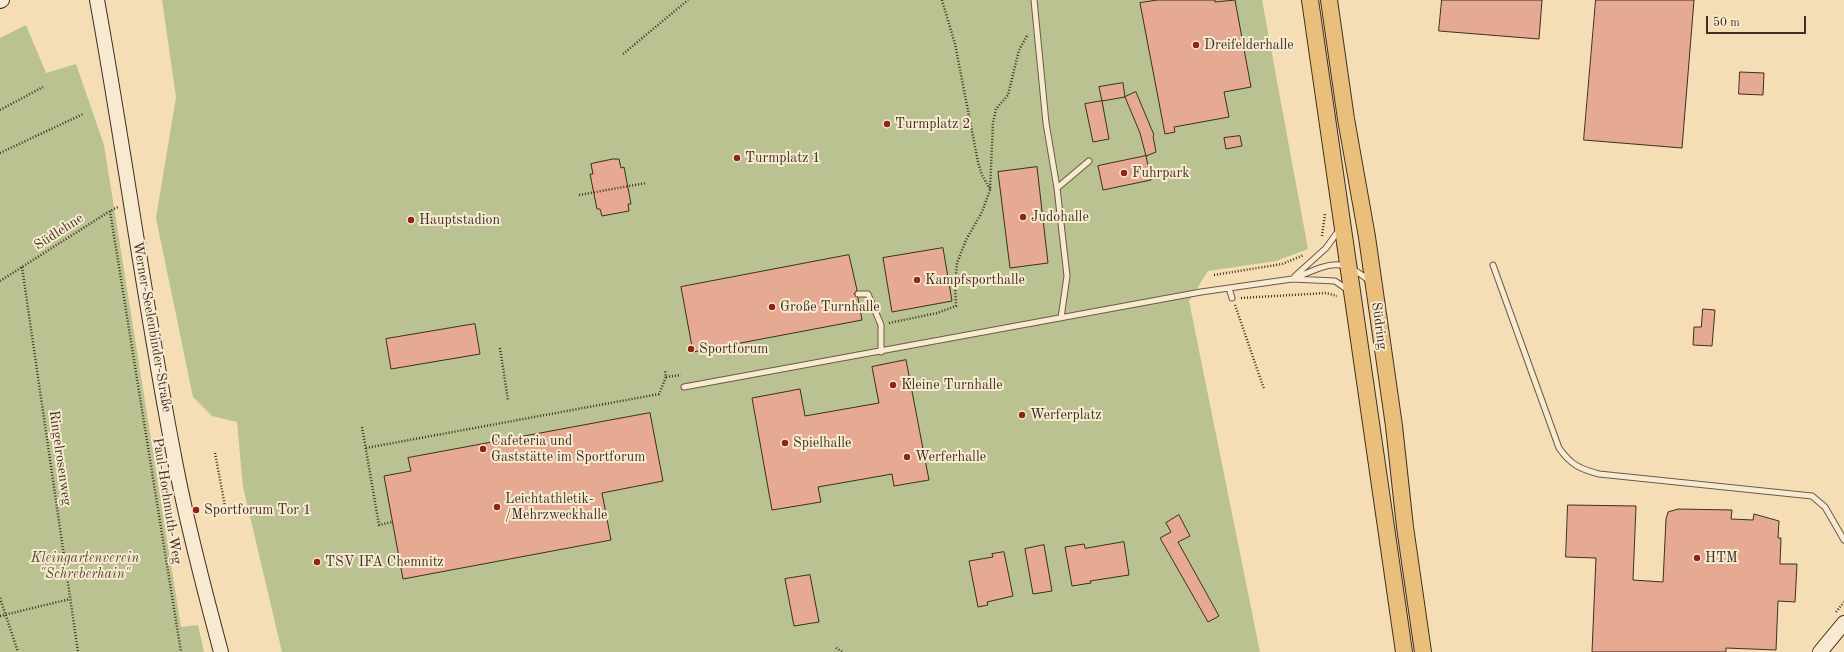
<!DOCTYPE html>
<meta charset="utf-8">
<style>
body{margin:0}
#map{position:relative;width:1844px;height:652px;overflow:hidden;background:#f5deb6;font-family:"Old Standard TT",serif}
canvas{display:block}
.scale{position:absolute;left:1706px;top:16px;width:100px;height:18px;box-sizing:border-box;border:2px solid #3d2f22;border-top:0;padding-left:5px;font-size:12px;line-height:14px;white-space:nowrap;color:#3d2f22;-webkit-text-stroke:3px #f8ead0;paint-order:stroke}
</style>
<div id="map">
<canvas width="1844" height="652"></canvas>
<div class="scale">50 m</div>
</div>
<script>
const g = document.querySelector('canvas').getContext('2d');
g.lineJoin = 'round';
function fillPath(path, color) { g.fillStyle = color; g.fill(path, 'evenodd'); }
function trace(path, color, width, dash) { g.strokeStyle = color; g.lineWidth = width; g.lineCap = dash ? 'butt' : 'round'; g.setLineDash(dash || []); g.stroke(path); }
function write(font, color, halo, rows, align = 'center') {
  g.font = font + ' "Old Standard TT",serif'; g.lineWidth = 4; g.setLineDash([]); g.textBaseline = 'middle'; g.strokeStyle = halo; g.fillStyle = color; for (const [text, x, y, turn = 0] of rows) {
    g.save(); g.translate(x, y); g.rotate((+turn || 0) * Math.PI / 180); g.textAlign = isNaN(turn) ? turn : align; if (halo) g.strokeText(text, 0, 0); g.fillText(text, 0, 0); g.restore();
  }
}
fillPath(new Path2D(`
 M162,0H1262L1308,249L1276,261L1208,271L1189,301L1260,652H282L243,487L237,422L212,416L193,397L156,218L176,97Z
 M26,25L46,73L76,64L104,145L181,627L198,625L204,652H0V38Z`), '#b9c290');
const building = new Path2D(`
 M1158,0H1215V2L1235,0L1251,87L1224,92L1229,117L1174,127L1175,132L1165,134L1140,3Z
 M1442,0H1542L1539,39L1439,31Z
 M1596,0H1694L1682,148L1584,140Z
 M1740,72L1764,73L1763,95L1739,94Z
 M1123,83L1125,97L1102,101L1099,87Z
 M1136,92L1154,135L1153,136L1156,152L1146,156L1140,133L1125,97Z
 M1102,101L1109,139L1093,142L1085,104Z
 M1240,136L1242,146L1226,149L1224,138Z
 M1146,156L1151,180L1103,190L1098,166Z
 M613,159H619L621,168L624,167L631,204H628L629,211L602,216L600,209H597L590,174H593L591,164Z
 M1037,167L1048,263L1010,268L998,172Z
 M943,248L952,301L892,312L883,258Z
 M849,255L857,290L854,294L858,298L862,320L693,352L681,287Z
 M1703,309L1715,310L1712,346L1693,345L1694,327H1701Z
 M475,324L480,354L391,369L386,339Z
 M906,360L929,480L894,486L892,474L818,487L821,502L772,510L752,398L800,389L805,416L879,403L872,367Z
 M650,413L663,481L602,493L611,540L403,579L384,476L411,471L408,458Z
 M1568,505L1636,506L1633,580L1663,582L1666,519L1668,512L1678,509L1732,510L1731,519L1753,520L1754,514L1779,521L1778,538H1781L1780,564H1797L1795,602L1778,601L1776,650L1726,648V652H1592L1596,558L1566,557Z
 M1179,515L1190,536L1178,542L1219,616L1208,622L1160,538L1171,532L1166,523Z
 M1124,542L1129,575L1090,581L1091,583L1072,586L1065,547L1084,544L1085,548Z
 M1044,545L1052,591L1033,594L1025,549Z
 M1004,552L1013,596L987,602L988,605L978,607L969,561L993,557L992,554Z
 M810,575L819,622L794,626L785,579Z`);
fillPath(building, '#e6a991');
trace(building, '#3d2f22', 1);
const lane = new Path2D(`
 M1034,0L1046,123L1057,188L1067,276L1061,318
 M1057,188L1089,161
 M1493,265L1559,448C1571,465 1580,469 1599,474L1812,496L1825,507L1844,540
 M1295,276L1326,248L1339,230
 M1295,278C1327,265 1340,255 1369,281
 M1229,288L1232,298
 M858,294H868L881,325V352
 M684,387L1201,292L1292,279L1335,281L1348,290`);
const secondary = new Path2D(`
 M97,0C125,153 145,308 175,461C187,525 204,589 221,652
 M0,1L2,0
 M1820,652L1844,623`);
const primary = new Path2D(`
 M1310,0L1404,652
 M1329,0L1346,119L1367,237L1394,426L1405,527L1423,652`);
trace(lane, '#6b5b47', 7);
trace(secondary, '#3d2f22', 16);
trace(primary, '#3d2f22', 18);
trace(new Path2D(`
 M942,0L955,44L978,162L982,175L990,189
 M623,54L688,0
 M0,110L43,87
 M0,153L83,114
 M579,195L646,183
 M110,211L181,652
 M1322,236L1325,214
 M22,267L78,652
 M1214,275L1282,264L1304,255
 M0,281L110,211L118,207
 M1241,298L1326,293L1337,296
 M1235,305L1264,389
 M889,323L937,313L956,306L955,284L957,263L966,240L982,212L990,190L993,123L996,109L1008,95L1019,50L1028,34
 M500,348L508,400
 M666,377L681,375
 M362,427L379,525L392,522
 M366,448L659,394L666,377L665,371
 M215,453L225,506
 M0,598L18,652
 M1836,612L1844,602
 M0,616L70,599
 M836,648L843,652`), '#3d2f22', 2.5, [1, 2]);
trace(lane, '#f8ead0', 5);
trace(secondary, '#f8ead0', 14);
trace(primary, '#eabf7b', 16);
for (const [x, y, r, color] of [
 [1196,45,4,"#8f2418"],
 [887,124,4,"#8f2418"],
 [737,158,4,"#8f2418"],
 [1124,173,4,"#8f2418"],
 [1023,217,4,"#8f2418"],
 [411,220,4,"#8f2418"],
 [917,280,4,"#8f2418"],
 [772,307,4,"#8f2418"],
 [691,349,4,"#8f2418"],
 [893,385,4,"#8f2418"],
 [1022,415,4,"#8f2418"],
 [785,443,4,"#8f2418"],
 [483,449,4,"#8f2418"],
 [907,457,4,"#8f2418"],
 [497,507,4,"#8f2418"],
 [196,510,4,"#8f2418"],
 [1697,558,4,"#8f2418"],
 [317,562,4,"#8f2418"]
]) { const dot = new Path2D(); dot.arc(x, y, r, 0, 2 * Math.PI); g.fillStyle = color; g.fill(dot); trace(dot, '#f8ead0', 1.5); }
write('14px', '#3d2f22', '#f8ead0', [
 ["Dreifelderhalle",1204,45],
 ["Turmplatz 2",895,124],
 ["Turmplatz 1",745,158],
 ["Fuhrpark",1132,173],
 ["Judohalle",1031,217],
 ["Hauptstadion",419,220],
 ["Kampfsporthalle",925,280],
 ["Große Turnhalle",780,307],
 ["Sportforum",699,349],
 ["Kleine Turnhalle",901,385],
 ["Werferplatz",1030,415],
 ["Cafeteria und",491,441],
 ["Gaststätte im Sportforum",491,457],
 ["Spielhalle",793,443],
 ["Werferhalle",915,457],
 ["Leichtathletik-",505,499],
 ["/Mehrzweckhalle",505,515],
 ["Sportforum Tor 1",204,510],
 ["HTM",1705,558],
 ["TSV IFA Chemnitz",325,562]
], 'left');
write('14px', '#3d2f22', '#f8ead0', [
 ["Südlehne",59,232,-33],
 ["Südring",1379,326,82],
 ["Werner-Seelenbinder-Straße",152,327,80],
 ["Ringelrosenweg",60,458,82],
 ["Paul-Hochmuth-Weg",167,501,81]
]);
write('italic 14px', '#564c38', '#f8ead0', [
 ["Kleingartenverein",85,558],
 ["\"Schreberhain\"",85,574]
]);
</script>
